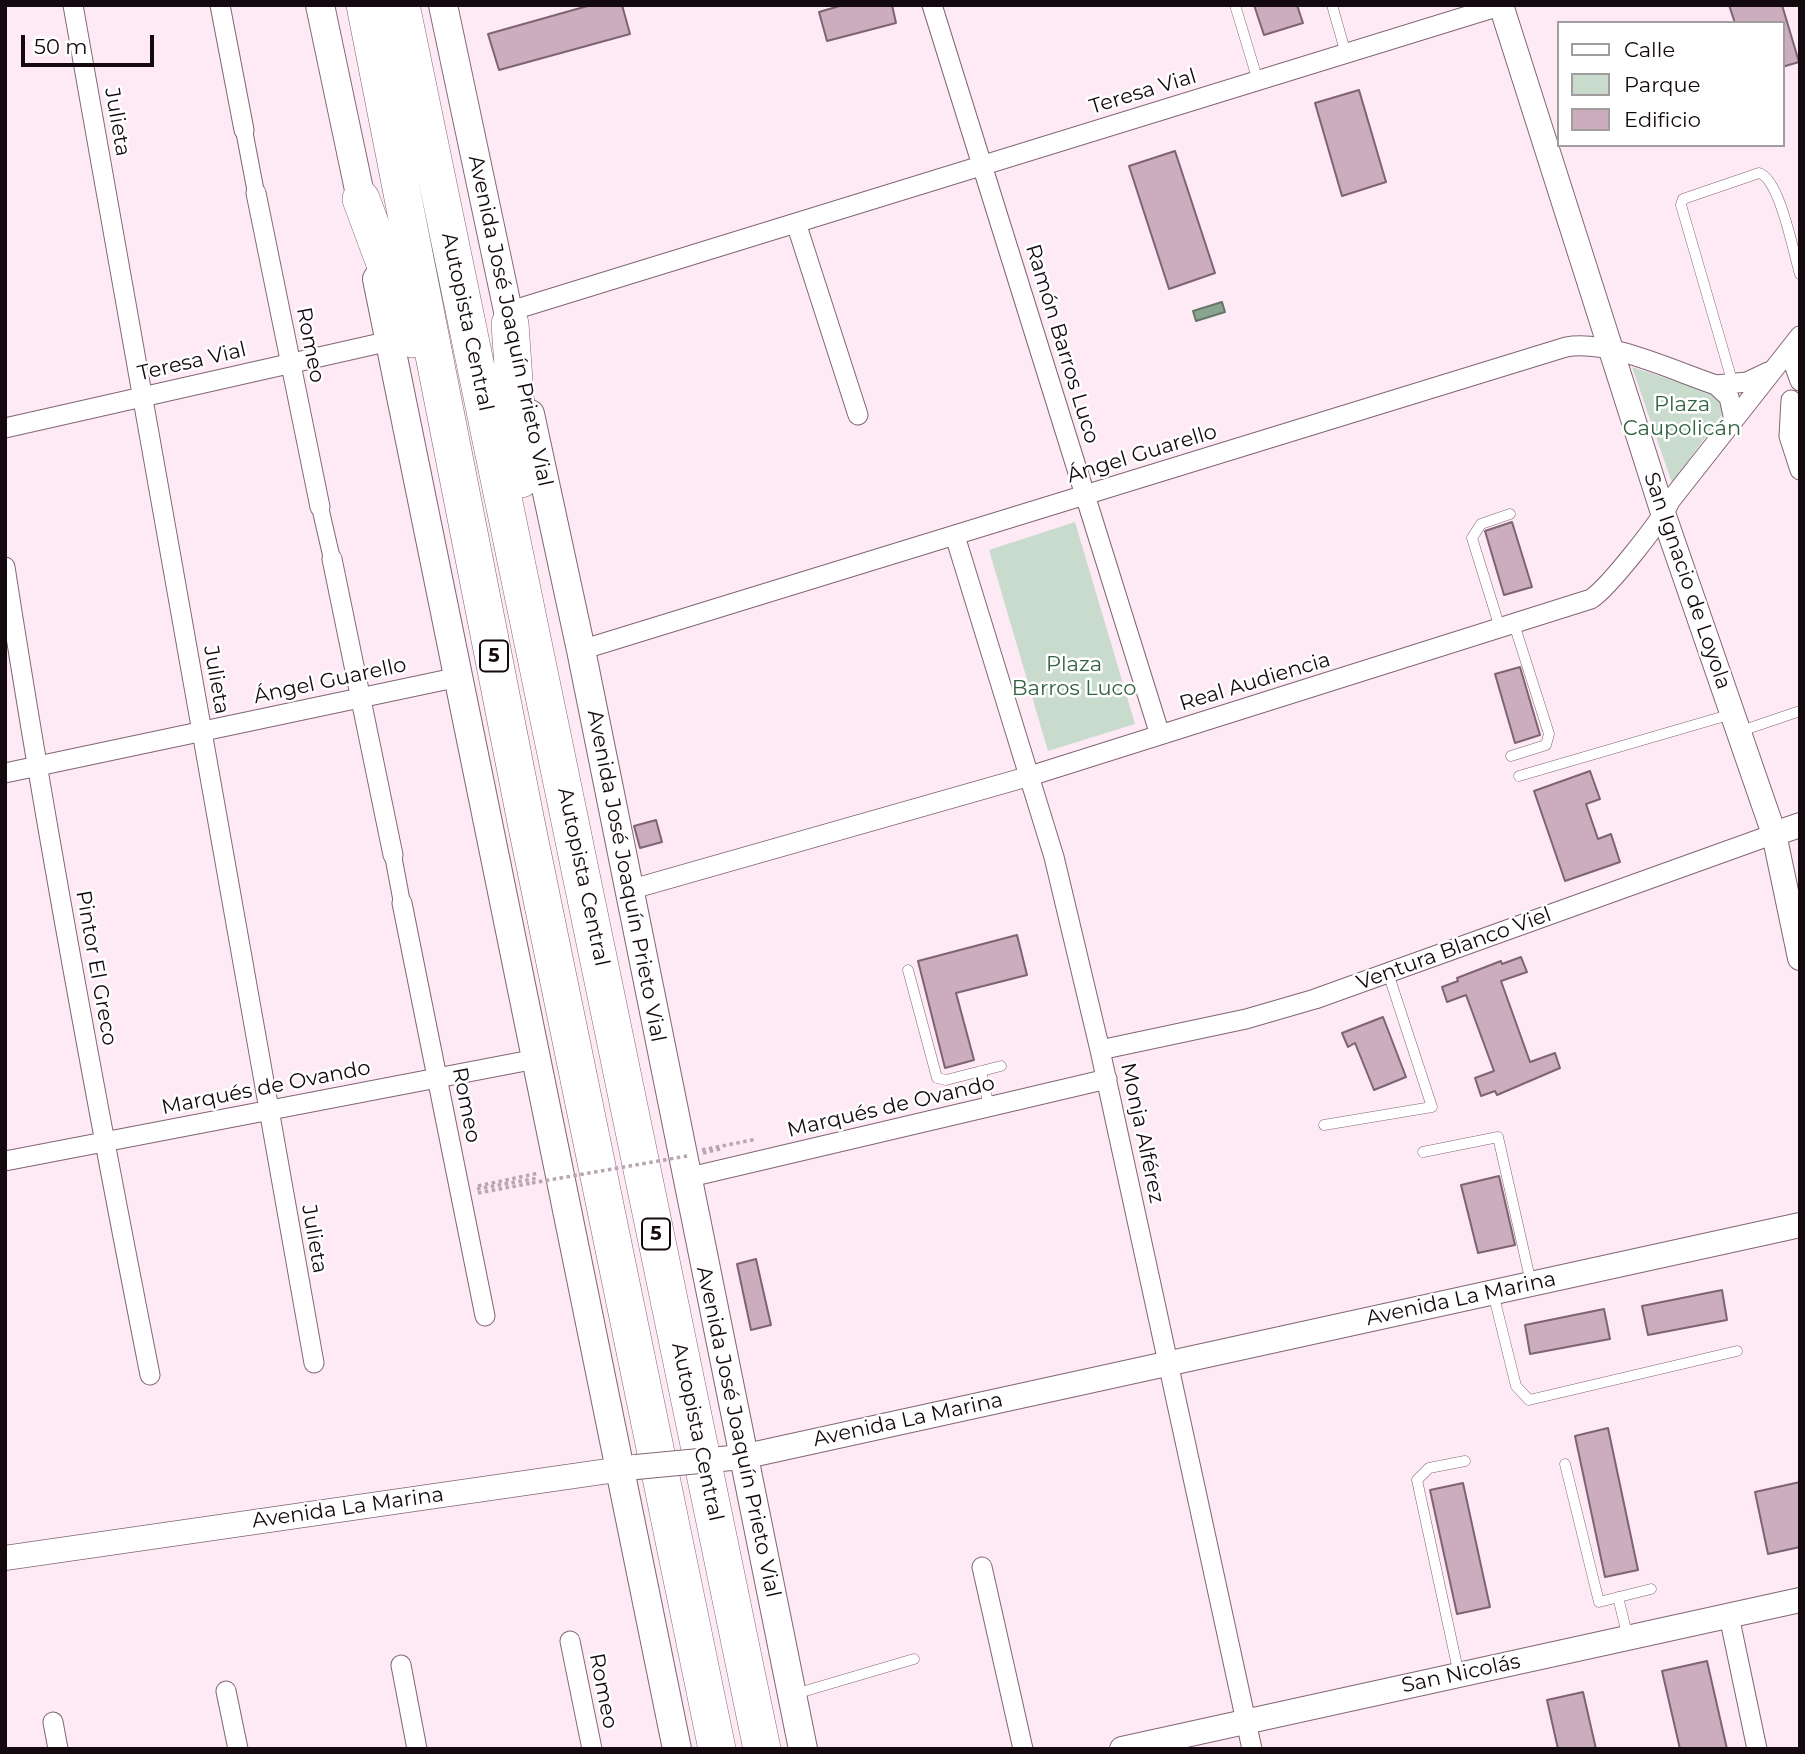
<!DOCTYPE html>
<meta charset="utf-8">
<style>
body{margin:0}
#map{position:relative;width:1805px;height:1754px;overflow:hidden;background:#feeaf4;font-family:Montserrat,sans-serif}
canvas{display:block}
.frame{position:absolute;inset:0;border:7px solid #13090f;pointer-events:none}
.legend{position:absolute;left:1557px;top:21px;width:228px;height:126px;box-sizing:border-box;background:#fff;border:2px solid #a19d9f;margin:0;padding:9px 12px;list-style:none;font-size:21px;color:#13090f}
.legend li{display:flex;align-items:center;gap:14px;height:35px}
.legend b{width:35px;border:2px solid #a19d9f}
.scale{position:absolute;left:21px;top:35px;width:133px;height:32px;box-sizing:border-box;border:4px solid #13090f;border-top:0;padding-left:9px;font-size:21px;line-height:24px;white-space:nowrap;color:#13090f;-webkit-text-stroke:5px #fff;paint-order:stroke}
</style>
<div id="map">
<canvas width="1805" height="1754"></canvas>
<div class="frame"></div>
<ul class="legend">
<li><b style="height:9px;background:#fff"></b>Calle</li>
<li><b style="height:19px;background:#c9dbcd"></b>Parque</li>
<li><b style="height:19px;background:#cbadbd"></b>Edificio</li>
</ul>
<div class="scale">50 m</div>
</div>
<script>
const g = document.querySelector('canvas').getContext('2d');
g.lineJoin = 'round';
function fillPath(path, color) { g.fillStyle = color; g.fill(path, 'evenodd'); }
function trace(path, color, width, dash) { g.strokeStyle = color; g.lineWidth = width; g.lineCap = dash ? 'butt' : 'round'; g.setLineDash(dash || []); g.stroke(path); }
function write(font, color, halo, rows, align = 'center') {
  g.font = font + ' Montserrat,sans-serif'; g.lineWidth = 5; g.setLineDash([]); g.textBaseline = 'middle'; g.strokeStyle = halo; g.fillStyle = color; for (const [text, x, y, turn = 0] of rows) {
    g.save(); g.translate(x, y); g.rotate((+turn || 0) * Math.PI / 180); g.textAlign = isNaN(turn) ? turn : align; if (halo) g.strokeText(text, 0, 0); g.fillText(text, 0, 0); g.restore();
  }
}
fillPath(new Path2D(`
 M1632,367L1718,395L1726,409L1672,483Z
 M1075,522L1135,724L1048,751L989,550Z`), '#c9dbcd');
const water = new Path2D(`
 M1222,302L1225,312L1196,321L1193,311Z`);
fillPath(water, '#89a590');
trace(water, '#667669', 2);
const building = new Path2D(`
 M591,5H622L630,34L499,70L488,34Z
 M843,5H892L896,23L827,41L819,12Z
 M1254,5H1297L1303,23L1264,35Z
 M1729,5H1782L1799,62L1782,67V23H1735Z
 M1359,90L1386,182L1342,196L1315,103Z
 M1175,151L1215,273L1169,289L1129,166Z
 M1512,522L1532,587L1504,595L1485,531Z
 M1520,667L1540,735L1515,743L1495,674Z
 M1590,771L1600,799L1586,804L1598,839L1611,834L1620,862L1565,881L1534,791Z
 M656,820L662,842L640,848L634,826Z
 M1017,935L1027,975L956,993L974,1060L945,1068L918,961Z
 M1521,957L1527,972L1501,981L1530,1062L1555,1053L1560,1068L1497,1095L1495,1091L1481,1096L1475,1078L1494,1071L1466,995L1447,1002L1442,987L1458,981L1457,978L1501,961L1502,964Z
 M1383,1017L1406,1077L1374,1090L1355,1043L1348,1047L1342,1033Z
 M1499,1176L1515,1245L1478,1253L1461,1185Z
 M756,1259L771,1325L751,1330L737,1264Z
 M1722,1290L1727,1320L1648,1335L1642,1306Z
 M1604,1309L1610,1339L1530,1354L1525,1325Z
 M1608,1428L1638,1570L1605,1577L1575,1436Z
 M1800,1482V1547L1768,1554L1755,1492Z
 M1463,1483L1490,1607L1457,1614L1430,1490Z
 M1707,1661L1727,1749H1680L1662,1671Z
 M1583,1692L1596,1749H1558L1547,1700Z`);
fillPath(building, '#cbadbd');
trace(building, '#7e6371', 2);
const service = new Path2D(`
 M1235,5L1258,81
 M1332,5L1346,54
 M1733,384L1681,205L1683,199L1759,173C1780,179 1793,252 1800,274
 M1500,628L1472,538L1481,524L1510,514
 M1741,731L1800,711
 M1511,756L1546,745L1549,734L1514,624
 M1519,776L1732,714
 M908,970L937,1078L946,1080L1001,1066
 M981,1071L989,1107
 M1324,1125L1432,1107L1388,973
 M1423,1152L1498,1137L1531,1283
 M1493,1293L1516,1386L1529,1400L1737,1351
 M1565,1464L1599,1602L1651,1589
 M1618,1597L1628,1638
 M1459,1675L1417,1480L1429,1468L1465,1461
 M795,1694L914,1659`);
const pedestrian = new Path2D(`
 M244,130L256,193
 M320,507L332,559
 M393,855L402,903`);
const minor = new Path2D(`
 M73,5L314,1363
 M220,5L244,130
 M932,5L1160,735
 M256,193L320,507
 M796,223L858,415
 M507,312L1503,5
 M1789,350L1800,381
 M1716,385L1747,382L1768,372
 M1791,400L1789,436L1800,470
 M5,428L390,341
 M955,536L1054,857L1100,1050L1252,1749
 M332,559L393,855
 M5,567C47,838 97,1107 150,1375
 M581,650L1566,347C1608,339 1674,371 1716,385L1729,397L1734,420
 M5,773L459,677
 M629,890L1030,776L1591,599C1608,588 1663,519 1670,501L1800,336
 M402,903L485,1316
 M1100,1050L1246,1019L1315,999L1774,834
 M5,1161L536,1059
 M686,1178L1107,1079
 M982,1567L1023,1749
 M1729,1616L1757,1749
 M570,1641L592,1749
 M401,1665L417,1749
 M226,1691L238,1749
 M53,1722L58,1749`);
const tertiary = new Path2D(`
 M1501,5L1664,516L1774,834L1800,958
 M1774,834L1800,825
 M710,1460L742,1457L1800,1225
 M5,1558L636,1467
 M1122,1749L1800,1600`);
const secondary = new Path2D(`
 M320,5L365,218
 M443,5L515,344
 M377,279L677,1749
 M530,414L581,650L803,1749`);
const motorway = new Path2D(`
 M365,5L526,822L717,1749
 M401,5L762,1749
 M361,199L413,339
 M510,324L521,479`);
trace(service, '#806574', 11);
trace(pedestrian, '#806574', 18);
trace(minor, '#806574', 21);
trace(tertiary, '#806574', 26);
trace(secondary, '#806574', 30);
trace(motorway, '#806574', 38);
trace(new Path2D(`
 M702,1150L752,1140L751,1143
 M703,1153L720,1149
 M478,1186L539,1173
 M477,1189L538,1178
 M478,1193L532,1183`), '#b7a6af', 3.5, [3.5, 3.5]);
trace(service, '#fff', 10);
trace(pedestrian, '#fff', 16);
trace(minor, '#fff', 19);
trace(tertiary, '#fff', 24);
trace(secondary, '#fff', 28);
trace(motorway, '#fff', 37);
const tertiaryBridge = new Path2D(`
 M636,1467L710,1460`);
trace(tertiaryBridge, '#806574', 26, []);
trace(new Path2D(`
 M532,1183L687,1156`), '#b7a6af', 3.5, [3.5, 3.5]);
trace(tertiaryBridge, '#fff', 24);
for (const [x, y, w] of [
 [494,656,28],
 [656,1234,28]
]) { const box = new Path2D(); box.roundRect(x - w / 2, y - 15.5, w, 31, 5); g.fillStyle = '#fff'; g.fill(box); trace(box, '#13090f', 2); }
write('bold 19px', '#13090f', null, [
 ["5",494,656],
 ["5",656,1234]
]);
write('21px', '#13090f', '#fff', [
 ["Teresa Vial",1143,92,-17],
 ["Julieta",117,122,80],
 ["Avenida José Joaquín Prieto Vial",510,321,78],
 ["Autopista Central",467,322,78],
 ["Ramón Barros Luco",1062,344,73],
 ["Romeo",310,345,79],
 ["Teresa Vial",192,362,-13],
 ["Ángel Guarello",1142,454,-17],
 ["San Ignacio de Loyola",1687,581,71],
 ["Julieta",216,680,80],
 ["Ángel Guarello",330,681,-12],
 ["Real Audiencia",1255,682,-17],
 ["Avenida José Joaquín Prieto Vial",626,876,79],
 ["Autopista Central",583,877,78],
 ["Ventura Blanco Viel",1454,949,-20],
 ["Pintor El Greco",96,968,80],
 ["Marqués de Ovando",266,1088,-11],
 ["Romeo",466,1105,79],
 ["Marqués de Ovando",891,1107,-13],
 ["Monja Alférez",1142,1133,78],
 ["Julieta",314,1239,80],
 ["Avenida La Marina",1461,1299,-12],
 ["Avenida La Marina",908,1420,-12],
 ["Autopista Central",697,1432,78],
 ["Avenida José Joaquín Prieto Vial",738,1432,78],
 ["Avenida La Marina",348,1508,-8],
 ["San Nicolás",1461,1674,-12],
 ["Romeo",603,1691,79]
]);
write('21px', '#336242', '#fff', [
 ["Plaza",1682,405],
 ["Caupolicán",1682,429],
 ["Plaza",1074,665],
 ["Barros Luco",1074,689]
]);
</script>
